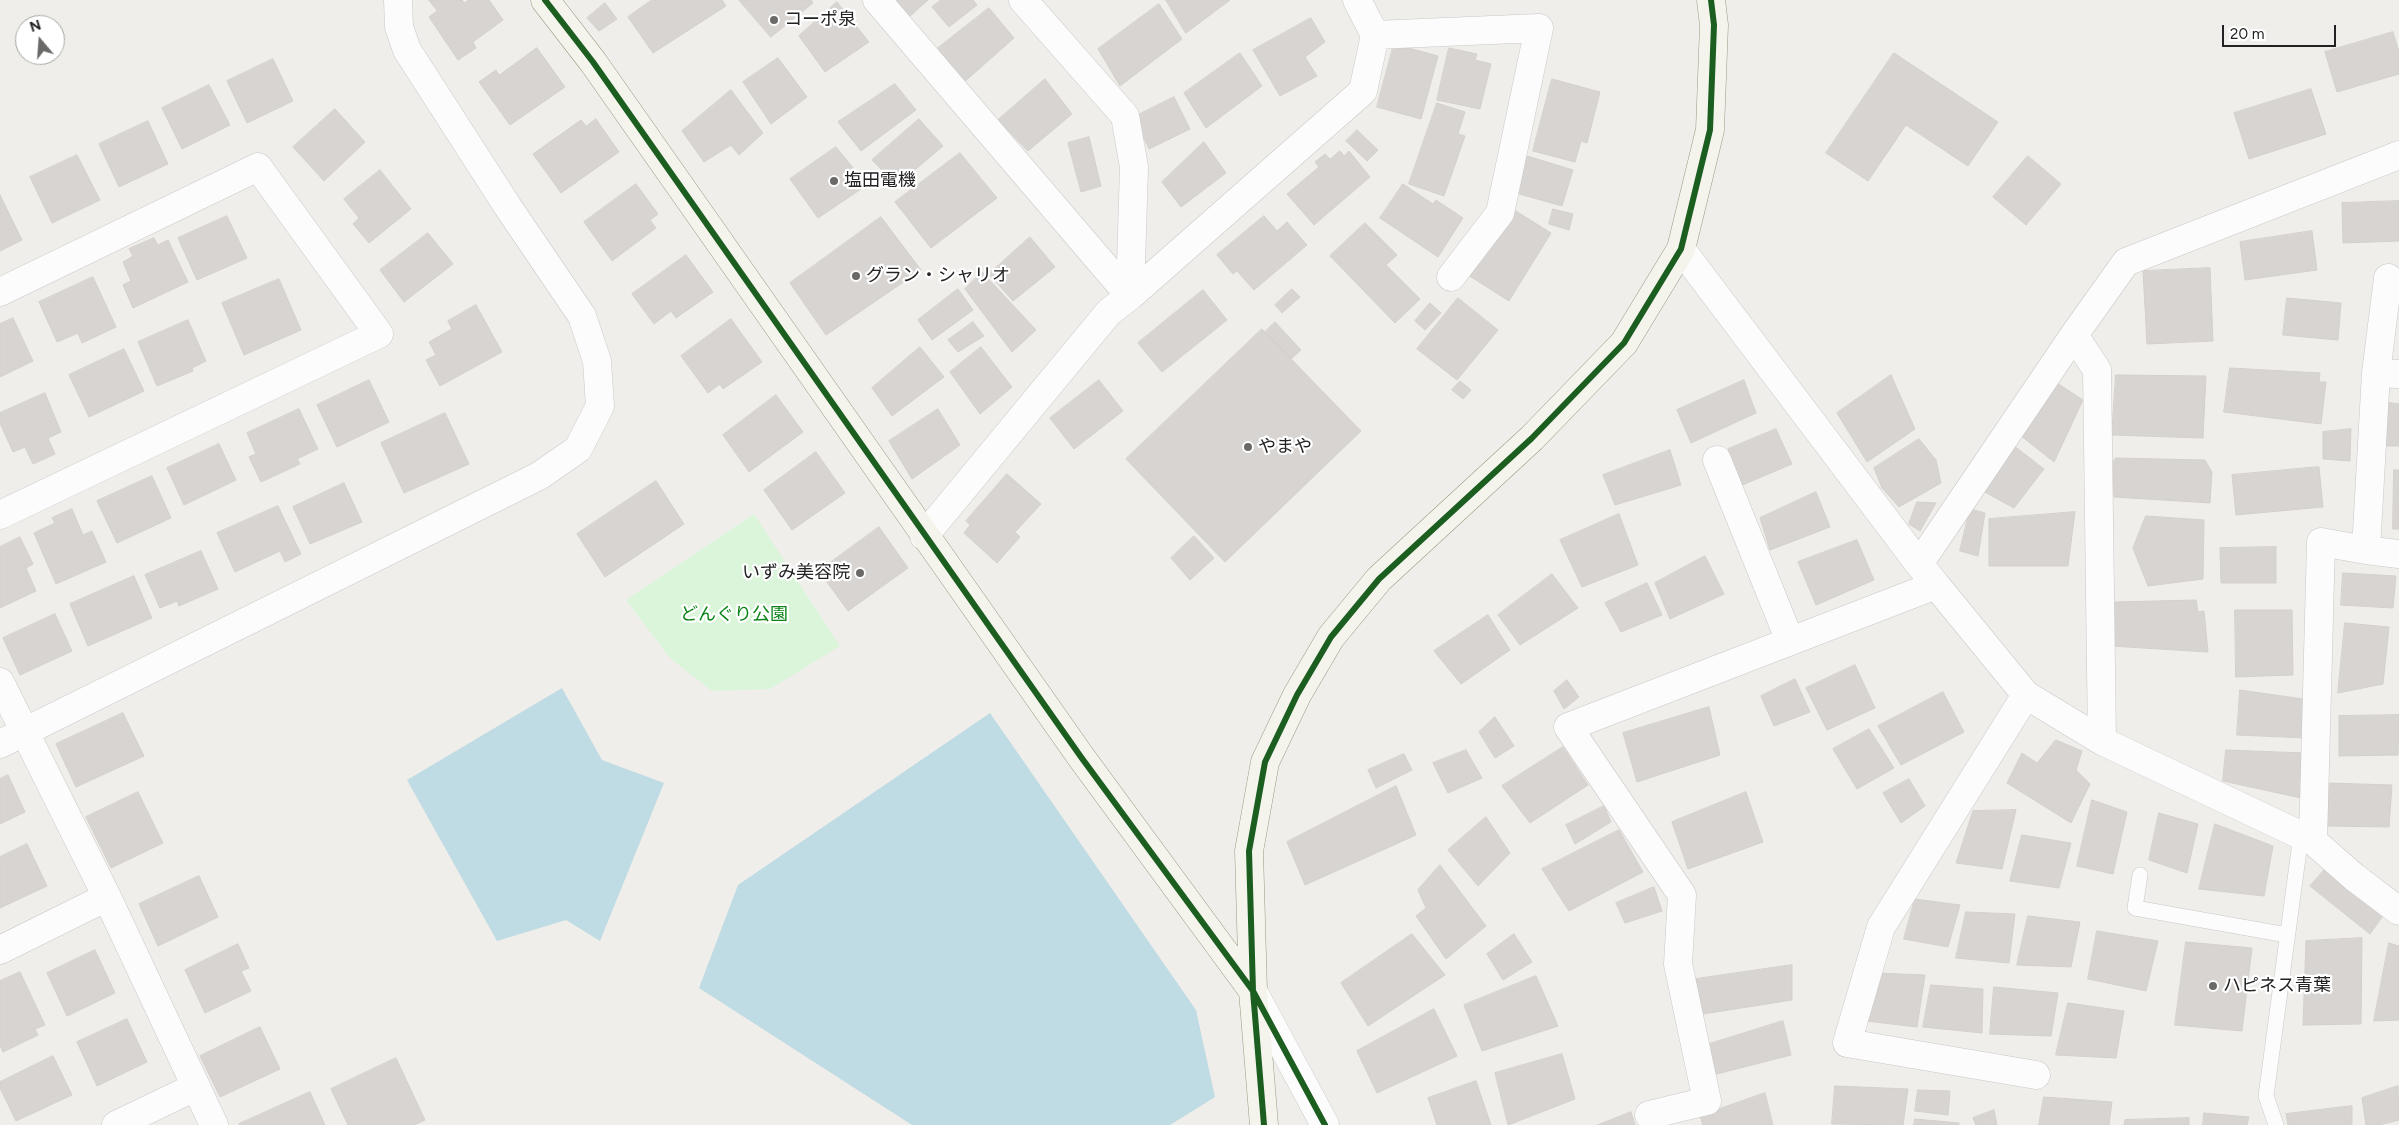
<!DOCTYPE html>
<meta charset="utf-8">
<style>
body{margin:0}
#map{position:relative;width:2399px;height:1125px;overflow:hidden;background:#f0eeeb;font-family:Figtree,sans-serif}
canvas{display:block}
.north{position:absolute;left:15px;top:15px;width:50px;height:50px;box-sizing:border-box;background:#fff;border:1px solid #a7a7a7;border-radius:50%;rotate:342deg;font-size:14px;font-weight:700;line-height:20px;text-align:center;color:#222}
.north::after{content:'';display:block;margin:auto;width:18px;height:22px;background:#6a6968;clip-path:polygon(50% 0,100% 100%,50% 72%,0 100%)}
.scale{position:absolute;left:2222px;top:25px;width:114px;height:22px;box-sizing:border-box;border:2px solid #222;border-top:0;padding-left:6px;font-size:15px;line-height:18px;white-space:nowrap;color:#222;-webkit-text-stroke:4px #fff;paint-order:stroke}
</style>
<div id="map">
<canvas width="2399" height="1125"></canvas>
<div class="north">N</div>
<div class="scale">20 m</div>
</div>
<script>
const g = document.querySelector('canvas').getContext('2d');
g.lineJoin = 'round';
function fillPath(path, color) { g.fillStyle = color; g.fill(path, 'evenodd'); }
function trace(path, color, width, dash) { g.strokeStyle = color; g.lineWidth = width; g.lineCap = dash ? 'butt' : 'round'; g.setLineDash(dash || []); g.stroke(path); }
function write(font, color, halo, rows, align = 'center') {
  g.font = font + ' Figtree,"Noto Sans JP",sans-serif'; g.lineWidth = 4.5; g.setLineDash([]); g.textBaseline = 'middle'; g.strokeStyle = halo; g.fillStyle = color; for (const [text, x, y, turn = 0] of rows) {
    g.save(); g.translate(x, y); g.rotate((+turn || 0) * Math.PI / 180); g.textAlign = isNaN(turn) ? turn : align; if (halo) g.strokeText(text, 0, 0); g.fillText(text, 0, 0); g.restore();
  }
}
fillPath(new Path2D(`
 M754,514L840,646L770,689L712,691L670,658L626,600Z`), '#daf5da');
fillPath(new Path2D(`
 M562,688L602,760L664,783L600,941L566,920L497,941L407,780Z
 M990,713L1196,1010L1215,1097L1170,1125H912L699,988L738,885Z`), '#bfdbe3');
const building = new Path2D(`
 M429,0H462L464,3L469,0H489L503,20L473,42L476,48L458,60L429,17L437,11Z
 M652,0H722L726,6L653,53L628,17Z
 M739,0H811L813,3L771,37Z
 M894,0H928L908,18Z
 M941,0H973L977,5L949,27L932,7Z
 M1166,0H1230L1186,33Z
 M837,2L869,42L825,72L799,36Z
 M605,3L617,19L599,31L587,18Z
 M1159,4L1182,39L1120,86L1098,49Z
 M989,8L1014,38L963,83L938,48Z
 M1311,18L1325,42L1305,57L1317,76L1280,96L1253,50Z
 M2393,32L2399,52V74L2337,92L2325,52Z
 M1394,44L1438,56L1421,119L1377,107Z
 M537,48L565,87L510,125L479,82L496,70L499,75Z
 M1449,48L1477,54L1475,60L1491,64L1480,109L1437,100Z
 M1240,53L1262,86L1206,128L1184,93Z
 M1894,53L1998,122L1968,166L1906,125L1868,181L1826,153Z
 M778,58L807,97L771,124L743,82Z
 M273,59L293,101L247,123L227,81Z
 M1045,79L1072,114L1028,151L998,120Z
 M1552,79L1600,92L1587,143L1581,141L1575,162L1533,151Z
 M895,84L916,110L861,151L838,122Z
 M209,85L230,125L182,149L162,108Z
 M2311,89L2326,134L2249,159L2234,113Z
 M731,90L763,133L739,155L731,145L704,162L682,131Z
 M1174,97L1190,129L1149,149L1134,117Z
 M1437,103L1465,112L1458,134L1465,136L1444,196L1409,184Z
 M335,109L365,142L324,181L293,147Z
 M596,119L619,152L561,193L533,154L581,120L586,126Z
 M919,119L943,146L897,185L872,160Z
 M148,121L168,164L119,187L99,144Z
 M1357,130L1378,150L1367,161L1346,141Z
 M1089,137L1101,186L1081,192L1068,143Z
 M1204,142L1226,173L1181,207L1162,182Z
 M836,147L867,185L818,218L790,179Z
 M1340,151L1344,156L1349,151L1370,177L1314,225L1287,194L1319,167L1315,162L1325,154L1330,159Z
 M960,153L997,198L931,248L895,202Z
 M77,155L100,200L52,223L30,177Z
 M1527,156L1573,170L1562,206L1516,193Z
 M2028,156L2061,184L2026,225L1993,197Z
 M380,170L411,209L369,243L353,224L359,218L344,199Z
 M636,184L658,214L650,220L656,228L612,261L584,222Z
 M1403,184L1433,204L1436,200L1463,218L1438,257L1380,218Z
 M0,195L22,240L0,251Z
 M2399,201V241L2343,243L2342,203Z
 M1511,208L1551,233L1509,301L1468,275Z
 M1553,209L1573,214L1569,230L1549,224Z
 M227,216L247,258L197,280L178,238Z
 M1264,216L1277,231L1287,222L1307,245L1254,290L1237,271L1233,274L1217,255Z
 M881,217L921,270L826,335L790,283Z
 M1365,223L1397,255L1386,265L1420,299L1395,323L1330,256Z
 M2312,231L2317,270L2245,280L2240,242Z
 M428,233L453,264L404,302L380,270Z
 M1030,237L1055,267L1013,301L989,274Z
 M154,238L158,245L168,240L188,282L133,308L123,285L131,281L123,262L133,256L129,249Z
 M686,255L713,292L676,318L671,311L654,324L632,294Z
 M2210,268L2213,341L2147,344L2143,271Z
 M982,272L1036,330L1012,352L965,289Z
 M93,277L116,327L82,343L78,333L57,342L39,302Z
 M279,279L301,330L244,355L222,303Z
 M958,289L973,310L932,340L918,320Z
 M1292,289L1300,297L1282,313L1275,305Z
 M1203,290L1227,320L1162,372L1138,343Z
 M1458,298L1498,330L1457,380L1417,349Z
 M2287,298L2341,303L2338,340L2283,335Z
 M1430,303L1441,313L1425,330L1415,321Z
 M476,305L502,352L440,386L426,360L436,355L429,342L452,329L448,321Z
 M13,318L33,361L0,377V324Z
 M731,319L762,362L723,389L720,384L708,393L681,356Z
 M188,320L206,361L192,368L193,371L157,386L138,342Z
 M973,322L984,336L958,352L948,340Z
 M1275,322L1301,350L1291,359L1265,332Z
 M1262,329L1361,431L1225,562L1126,459Z
 M920,347L944,377L892,416L872,388Z
 M981,347L1012,387L980,414L950,372Z
 M124,349L144,391L89,417L69,375Z
 M2230,368L2320,373L2319,382H2326L2321,424L2224,412Z
 M1891,375L1915,429L1867,462L1837,413Z
 M2116,375L2206,376L2203,438L2112,435Z
 M369,380L389,422L337,447L317,405Z
 M1099,380L1123,411L1074,449L1050,418Z
 M1744,380L1756,413L1691,443L1677,410Z
 M1460,381L1471,390L1463,399L1452,390Z
 M2057,383L2083,400L2054,462L2021,436Z
 M45,393L61,432L48,438L55,454L33,464L25,447L13,452L0,423V413Z
 M776,395L803,432L749,472L723,435Z
 M2384,402L2399,404V446H2386Z
 M299,409L318,449L297,459L300,464L261,482L249,457L256,454L247,433Z
 M938,409L960,445L912,479L889,441Z
 M445,413L469,464L404,493L381,443Z
 M1776,429L1792,464L1740,486L1728,449Z
 M2351,429L2350,461L2323,459V432Z
 M1919,439L1936,460L1941,483L1899,507L1882,488L1874,468Z
 M219,444L236,480L184,505L167,468Z
 M2013,445L2044,469L2014,508L1983,491Z
 M1670,450L1681,485L1615,505L1603,475Z
 M816,452L845,493L792,530L764,490Z
 M2116,458L2205,460L2212,472L2210,503L2114,497L2113,462Z
 M2319,467L2323,507L2236,515L2232,475Z
 M2394,470H2399V529H2393Z
 M1007,474L1041,504L1015,532L1020,537L997,563L964,533L970,525L966,521Z
 M152,476L171,518L117,543L97,501Z
 M656,481L684,524L605,577L577,534Z
 M344,483L362,522L310,544L293,507Z
 M1816,492L1830,527L1770,550L1760,518Z
 M1917,502L1936,503L1920,531L1909,524Z
 M278,506L301,554L285,562L280,551L235,572L217,533Z
 M72,509L83,535L92,531L106,562L56,584L34,533L55,523L52,518Z
 M1970,509L1985,513L1978,556L1960,551Z
 M2075,512L2068,566H1989V519Z
 M1619,514L1638,565L1582,587L1560,540Z
 M2146,516L2204,520L2203,579L2148,586L2133,548Z
 M879,527L908,568L848,611L819,571Z
 M1194,536L1214,558L1190,580L1171,558Z
 M20,537L33,564L26,568L36,591L0,608V547Z
 M1857,540L1874,580L1816,605L1798,562Z
 M2276,547V583H2221L2220,548Z
 M201,551L218,589L179,606L177,601L160,608L145,575Z
 M1705,556L1724,594L1670,619L1655,583Z
 M2343,573L2396,576L2393,608L2341,605Z
 M1552,574L1578,608L1520,645L1498,615Z
 M134,576L152,618L88,646L70,604Z
 M1647,583L1662,615L1621,632L1605,603Z
 M2111,600L2115,602L2196,600L2198,612L2204,611L2208,652L2111,646Z
 M2235,610H2292L2293,675L2236,677Z
 M55,614L72,651L20,675L3,638Z
 M1488,615L1510,650L1461,684L1434,651Z
 M2345,623L2389,627L2383,684L2338,693Z
 M1855,665L1875,708L1827,730L1806,688Z
 M1795,679L1810,712L1774,726L1761,696Z
 M1567,680L1579,697L1564,709L1554,691Z
 M2240,690L2303,699L2306,738L2237,735Z
 M1943,692L1964,732L1901,765L1878,726Z
 M1709,707L1720,755L1637,782L1623,733Z
 M123,713L144,756L76,787L56,744Z
 M2399,715L2398,755L2339,756V716Z
 M1495,717L1514,746L1495,758L1479,732Z
 M1869,729L1894,768L1857,789L1833,749Z
 M2056,740L2082,751L2076,770L2090,784L2071,823L2007,783L2022,753L2037,763Z
 M1563,747L1588,785L1530,823L1502,786Z
 M1466,750L1482,778L1448,793L1433,763Z
 M2226,750L2305,753L2301,798L2223,781Z
 M1404,754L1412,770L1376,788L1368,770Z
 M8,775L25,812L0,824V779Z
 M1909,779L1925,806L1901,823L1883,793Z
 M2328,783L2392,785L2389,827L2326,826Z
 M1396,786L1416,835L1305,885L1287,842Z
 M138,792L163,843L111,868L86,817Z
 M1746,792L1763,842L1688,869L1672,822Z
 M2092,800L2127,812L2113,874L2077,866Z
 M1604,806L1611,822L1575,844L1566,825Z
 M2016,810L2002,869L1956,863L1973,811Z
 M2159,813L2198,824L2187,873L2149,860Z
 M1486,817L1510,853L1478,886L1448,850Z
 M2215,824L2273,846L2264,896L2199,889Z
 M1619,830L1643,872L1569,911L1542,869Z
 M2022,835L2071,843L2059,888L2010,881Z
 M27,844L47,886L0,908V857Z
 M1440,865L1486,926L1446,959L1416,916L1426,908L1418,890Z
 M2328,866L2385,913L2370,934L2310,886Z
 M199,876L218,917L158,946L139,904Z
 M1654,887L1662,911L1625,923L1616,903Z
 M1915,899L1960,905L1948,947L1904,939Z
 M1966,912L2015,914L2009,963L1956,958Z
 M2028,916L2080,922L2071,967L2017,965Z
 M2097,931L2158,941L2146,991L2088,979Z
 M1412,934L1445,975L1368,1026L1341,983Z
 M1514,934L1532,962L1503,980L1487,954Z
 M2362,938L2361,1024L2303,1025L2306,941Z
 M2186,942L2252,948L2242,1031L2175,1025Z
 M2389,943L2399,946V1020L2374,1021Z
 M238,944L249,968L241,971L251,991L205,1013L185,970Z
 M95,950L115,993L67,1016L47,973Z
 M1792,965V1000L1703,1014L1696,979Z
 M20,972L45,1025L35,1029L38,1035L3,1052L0,1045V981Z
 M1876,973L1925,975L1917,1027L1866,1021Z
 M1536,976L1558,1026L1482,1051L1464,1005Z
 M1931,985L1983,989L1982,1033L1923,1027Z
 M1994,987L2058,993L2051,1036L1990,1034Z
 M2068,1003L2124,1011L2116,1058L2056,1055Z
 M1434,1009L1457,1056L1377,1093L1357,1051Z
 M127,1019L147,1062L97,1086L77,1042Z
 M1783,1021L1791,1055L1713,1075L1706,1045Z
 M260,1027L280,1069L220,1097L200,1056Z
 M1562,1054L1575,1099L1508,1125L1495,1073Z
 M53,1056L72,1095L16,1121L0,1088V1082Z
 M396,1058L425,1120L414,1125H348L331,1089Z
 M1476,1081L1491,1125H1437L1428,1098Z
 M1835,1086L1908,1089L1903,1125L1832,1124Z
 M2398,1086L2399,1120L2379,1125H2366L2362,1098Z
 M1918,1090L1950,1091L1948,1115L1915,1111Z
 M310,1092L325,1125H240L239,1124Z
 M1765,1093L1773,1125H1703L1700,1116Z
 M2044,1097L2112,1102L2109,1125H2039Z
 M2352,1106V1125H2288L2286,1114Z
 M1994,1110L1997,1125H1976L1973,1118Z
 M1631,1112L1635,1125H1598Z
 M2204,1113L2249,1117L2247,1125H2203Z
 M2189,1118V1125H2124L2125,1120Z
 M1915,1119L1959,1123V1125H1914Z`);
fillPath(building, '#d7d4d2');
trace(building, '#d3d0cc', 1);
const lane = new Path2D(`
 M2140,875L2135,908L2287,935
 M2276,1125L2266,1096L2301,835`);
const street = new Path2D(`
 M877,0L1130,296
 M1023,0L1125,116L1134,167L1130,296
 M1375,35L1539,28L1500,213L1451,277
 M1681,249L1919,564
 M2388,278L2376,373L2366,550L2399,554
 M0,292L258,167L379,334L0,515
 M2074,335L2097,370L2102,741
 M2376,373L2399,374
 M1717,460L1790,641
 M924,536L1109,312L1130,296L1363,91L1375,35L1357,0
 M1936,585L1919,564L2074,335L2126,262L2399,155
 M0,682L107,897L214,1125
 M0,744L539,476L578,449L600,406L597,361L582,316L508,207L407,50L399,27L398,0
 M2313,841L2321,542L2366,550
 M0,950L107,897
 M1253,991L1325,1125
 M2036,1075L1847,1043L1881,927L2026,695L2102,741L2313,841L2354,877L2399,911
 M1649,1115L1707,1101L1678,964L1682,895L1568,727L1936,585L2026,695
 M116,1125L195,1087`);
const secondary = new Path2D(`
 M545,0L593,62L1081,757L1253,991
 M1264,1125L1253,991L1249,851L1265,762L1297,695L1331,637L1379,579L1532,438L1624,343L1681,249L1710,130L1714,25L1711,0`);
trace(lane, '#c9c8c7', 16);
trace(street, '#c9c8c7', 29);
trace(secondary, '#999a82', 29);
trace(lane, '#fdfcfc', 15);
trace(street, '#fdfcfc', 28);
trace(secondary, '#f4f4ed', 28);
trace(new Path2D(`
 M545,0L593,62L1081,757L1253,991L1325,1125
 M1264,1125L1253,991L1249,851L1265,762L1297,695L1331,637L1379,579L1532,438L1624,343L1681,249L1710,130L1714,25L1711,0`), '#1b5e20', 6);
for (const [x, y, r, color] of [
 [774,20,5,"#6a6968"],
 [834,181,5,"#6a6968"],
 [856,276,5,"#6a6968"],
 [1248,447,5,"#6a6968"],
 [860,573,5,"#6a6968"],
 [2213,986,5,"#6a6968"]
]) { const dot = new Path2D(); dot.arc(x, y, r, 0, 2 * Math.PI); g.fillStyle = color; g.fill(dot); trace(dot, '#fff', 2); }
write('18px', '#222', '#fff', [
 ["コーポ泉",784,20],
 ["塩田電機",844,181],
 ["グラン・シャリオ",866,276],
 ["やまや",1258,447],
 ["いずみ美容院",850,573,"right"],
 ["ハピネス青葉",2223,986]
], 'left');
write('18px', '#0c8416', '#fff', [
 ["どんぐり公園",734,615]
]);
</script>
